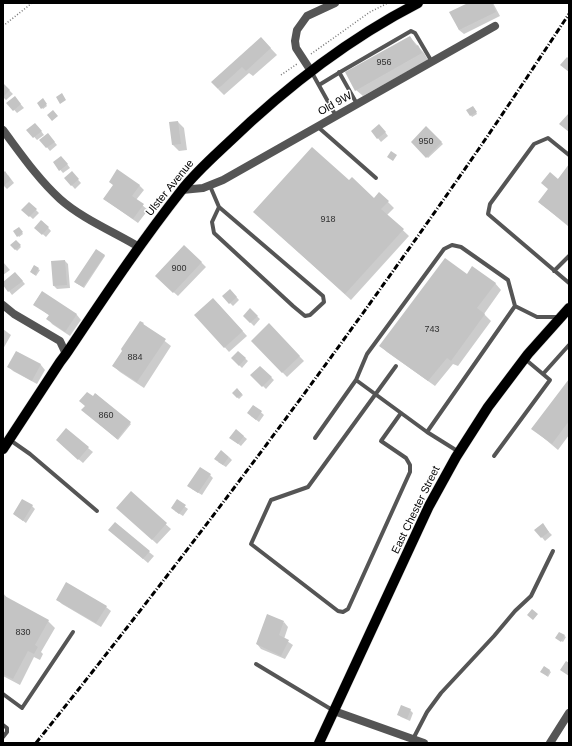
<!DOCTYPE html>
<style>
body{margin:0}
#map{position:relative;width:572px;height:746px;overflow:hidden;background:#fff;font-family:Helvetica,sans-serif}
canvas{display:block}
.frame{position:absolute;inset:0;border:4px solid #000;pointer-events:none}
</style>
<div id="map">
<canvas width="572" height="746"></canvas>
<div class="frame"></div>
</div>
<script>
const g = document.querySelector('canvas').getContext('2d');
g.lineJoin = 'round';
function fillPath(path, color) { g.fillStyle = color; g.fill(path, 'evenodd'); }
function trace(path, color, width, dash) { g.strokeStyle = color; g.lineWidth = width; g.lineCap = dash ? 'butt' : 'round'; g.setLineDash(dash || []); g.stroke(path); }
function write(font, color, halo, rows, align = 'center') {
  g.font = font + ' Helvetica,sans-serif'; g.lineWidth = 3; g.setLineDash([]); g.textBaseline = 'middle'; g.strokeStyle = halo; g.fillStyle = color; for (const [text, x, y, turn = 0] of rows) {
    g.save(); g.translate(x, y); g.rotate((+turn || 0) * Math.PI / 180); g.textAlign = isNaN(turn) ? turn : align; if (halo) g.strokeText(text, 0, 0); g.fillText(text, 0, 0); g.restore();
  }
}
fillPath(new Path2D(`
 M470,3H493L500,16L464,34L459,30L451,13Z
 M410,37L424,53L428,60L363,96L356,90Z
 M261,38L277,55L253,76L249,73L224,95L218,89Z
 M3,84L13,94L6,100L3,97Z
 M17,100L24,108L17,113L8,103Z
 M43,100L47,106L43,109L38,103Z
 M474,108L477,114L472,117L468,110Z
 M178,122L184,128L187,150L179,151L172,144Z
 M38,127L44,135L37,140L28,130Z
 M382,128L388,136L381,142L372,131Z
 M426,128L443,144L428,158L412,142Z
 M51,138L57,145L50,151L41,140Z
 M64,160L70,168L63,173L54,163Z
 M569,166V227L539,202Z
 M72,173L81,183L75,189L65,178Z
 M3,174L8,175L14,183L7,189L3,185Z
 M349,182L374,199L379,193L394,208L387,215L409,236L351,300L261,218Z
 M139,185L144,190L136,200L148,210L138,223L104,199Z
 M29,203L39,213L33,219L23,210Z
 M42,221L51,231L46,237L36,228Z
 M19,228L23,234L19,237L14,231Z
 M16,241L21,247L17,251L12,245Z
 M104,255L105,256L84,288L76,283Z
 M65,261L68,264L70,288L57,289L54,286Z
 M3,262L10,270L3,275Z
 M201,262L206,267L178,296L161,281Z
 M38,269L40,270L36,276L32,273Z
 M467,275L495,283L501,290L484,314L491,321L458,366L453,364L435,386L387,352L381,346Z
 M18,276L25,284L12,295L3,283Z
 M230,290L239,300L233,306L223,296Z
 M42,292L77,315L81,320L70,336L52,324L48,319L50,316L34,304Z
 M218,304L247,336L229,352L196,315Z
 M250,310L260,319L254,326L244,316Z
 M143,324L171,346L144,388L120,372L113,366Z
 M269,325L304,361L287,377L252,341Z
 M3,329L11,335L3,349Z
 M17,352L41,365L45,370L37,384L13,371L9,367Z
 M238,352L248,361L242,368L232,358Z
 M260,367L274,380L266,389L252,375Z
 M569,381V435L558,450L533,429Z
 M237,389L243,395L239,399L233,393Z
 M96,394L131,424L118,440L83,410Z
 M254,406L264,415L259,422L251,416Z
 M236,430L247,439L241,446L233,440Z
 M62,445L88,448L93,452L83,463Z
 M229,457L232,460L226,467L218,462Z
 M210,475L213,478L202,495L192,489Z
 M131,493L171,529L157,544L122,512Z
 M177,501L188,509L183,516L175,511Z
 M32,506L35,509L26,523L14,514Z
 M545,528L552,535L545,541L536,530Z
 M114,534L149,552L154,556L148,563Z
 M3,593L9,600L48,621L55,628L41,652L43,654L40,660L34,657L20,685L3,676Z
 M57,599L106,607L111,611L101,627L62,604Z
 M284,622L288,627L284,639L293,645L285,659L261,649L257,644Z
 M559,633L566,637L563,642L558,639Z
 M545,667L551,672L548,677L543,673Z
 M410,710L413,713L410,721L401,717L398,714Z`), '#0003');
fillPath(new Path2D(`
 M468,3H492L496,12L459,30L449,12Z
 M410,36L416,46L418,45L422,53L355,91L345,72Z
 M261,37L271,48L246,71L242,67L218,89L211,82Z
 M567,57L569,59V72L560,65Z
 M3,83L10,90L3,97Z
 M62,93L66,100L60,104L56,97Z
 M15,96L21,104L13,111L6,103Z
 M43,98L47,104L41,109L37,103Z
 M473,106L477,112L470,116L466,110Z
 M53,110L58,116L52,121L47,115Z
 M569,113V132L559,124Z
 M178,121L181,144L172,145L169,122Z
 M35,123L42,131L33,138L26,130Z
 M379,124L386,132L377,139L371,131Z
 M426,126L442,142L426,158L411,142Z
 M48,133L55,142L46,148L39,140Z
 M312,147L349,180L352,177L374,198L379,192L389,201L381,209L404,229L345,294L253,212Z
 M391,151L397,155L393,161L387,157Z
 M61,156L68,164L59,171L53,162Z
 M569,164V226L538,202L548,189L541,183L550,172L558,179Z
 M117,169L140,185L132,196L144,204L133,219L103,199L113,185L109,182Z
 M5,171L11,180L3,186V173Z
 M72,171L79,179L71,186L64,178Z
 M29,202L37,209L29,217L21,210Z
 M41,220L49,227L42,235L34,228Z
 M19,227L23,232L17,237L13,231Z
 M16,240L21,245L15,250L10,245Z
 M184,245L202,262L173,293L155,276Z
 M96,249L105,255L83,287L74,282Z
 M445,258L467,274L472,266L496,283L477,308L485,314L451,361L447,358L428,381L379,346Z
 M65,260L67,285L53,286L51,261Z
 M34,265L39,268L35,275L30,272Z
 M15,272L23,281L8,292L3,285V282Z
 M230,289L237,297L229,304L222,296Z
 M42,291L77,314L65,332L46,319L49,315L33,305Z
 M213,298L243,331L224,348L194,315Z
 M250,308L258,316L250,323L243,316Z
 M140,321L144,323L143,324L166,339L137,382L112,366L122,351L121,349Z
 M269,323L300,356L282,373L251,341Z
 M16,351L41,364L32,381L7,367Z
 M238,351L246,358L239,366L231,358Z
 M260,366L272,377L262,387L250,375Z
 M569,379V421L552,444L531,429Z
 M237,388L242,394L237,398L232,393Z
 M87,392L93,396L95,393L131,422L117,439L81,410L85,406L79,401Z
 M253,405L262,411L256,420L247,413Z
 M66,428L89,447L78,460L56,440Z
 M236,429L244,436L238,444L229,438Z
 M221,450L229,457L223,465L214,459Z
 M200,467L211,474L198,493L187,486Z
 M131,491L167,523L152,540L116,508Z
 M22,499L33,505L23,521L13,514Z
 M177,499L186,505L179,514L171,508Z
 M115,522L150,551L143,559L108,530Z
 M543,523L549,532L541,538L534,530Z
 M66,582L107,606L96,623L56,600Z
 M3,595L49,620L35,645L38,647L34,654L28,651L13,679L3,674Z
 M532,609L538,614L533,620L527,615Z
 M267,614L284,621L279,635L289,640L281,656L256,644Z
 M559,632L565,635L561,642L555,638Z
 M566,661L569,663V676L560,670Z
 M544,666L550,670L547,676L540,672Z
 M401,705L411,709L407,719L397,715Z`), '#c4c4c4');
const primary = new Path2D(`
 M3,449L60,362L66,354C103,299 140,243 181,191C195,173 212,158 228,143C285,88 348,39 418,3
 M319,743L429,506L456,457L488,407L528,354L569,308`);
trace(primary, '#dbdbdb', 11);
trace(new Path2D(`
 M3,26L32,3
 M311,54L370,12L388,3
 M281,75L297,64`), '#777', 1.5, [1, 2]);
trace(new Path2D(`
 M311,71L336,116
 M339,72L357,104
 M319,85L342,71L411,31L415,33L432,62
 M318,127L376,178
 M569,155L548,138L534,144L490,204L488,214L569,283
 M210,186L219,207L323,296L324,302L310,315L305,316L293,306L214,233L212,222L219,207
 M554,271L569,256
 M396,366L308,487L271,500L251,544L338,611L343,612L348,609L410,472V465L406,458L381,441L401,413
 M543,374L569,345
 M356,380L367,354L444,249L452,245L461,247L508,280L515,306L537,317H559
 M427,432L515,306
 M315,438L356,380L427,432L459,452
 M10,440L30,454L97,511
 M494,456L550,380L525,359
 M256,664L334,711
 M3,694L22,708L73,632
 M3,725L7,728V732L3,737
 M413,739L427,712L441,693L494,636L515,611L531,596L553,551`), '#555', 4);
trace(new Path2D(`
 M311,71L296,48L295,41L297,30L307,16L335,3
 M3,130C21,154 38,179 60,199C81,218 114,232 139,247
 M182,190L203,188L223,180L495,26
 M3,305L14,314L60,341L66,354
 M334,711L424,743
 M550,743L569,713`), '#555', 8);
trace(primary, '#000', 10);
trace(new Path2D(`
 M36,743C190,550 338,353 478,150C509,105 539,59 569,14`), '#000', 3, [6, 2, 1, 2]);
write('9px', '#313131', null, [
 ["956",384,63],
 ["950",426,142],
 ["918",328,220],
 ["900",179,269],
 ["743",432,330],
 ["884",135,358],
 ["860",106,416],
 ["830",23,633]
]);
write('11px', '#000', '#fff', [
 ["Old 9W",335,104,-29],
 ["Ulster Avenue",170,188,-51],
 ["East Chester Street",416,510,-64]
]);
</script>
